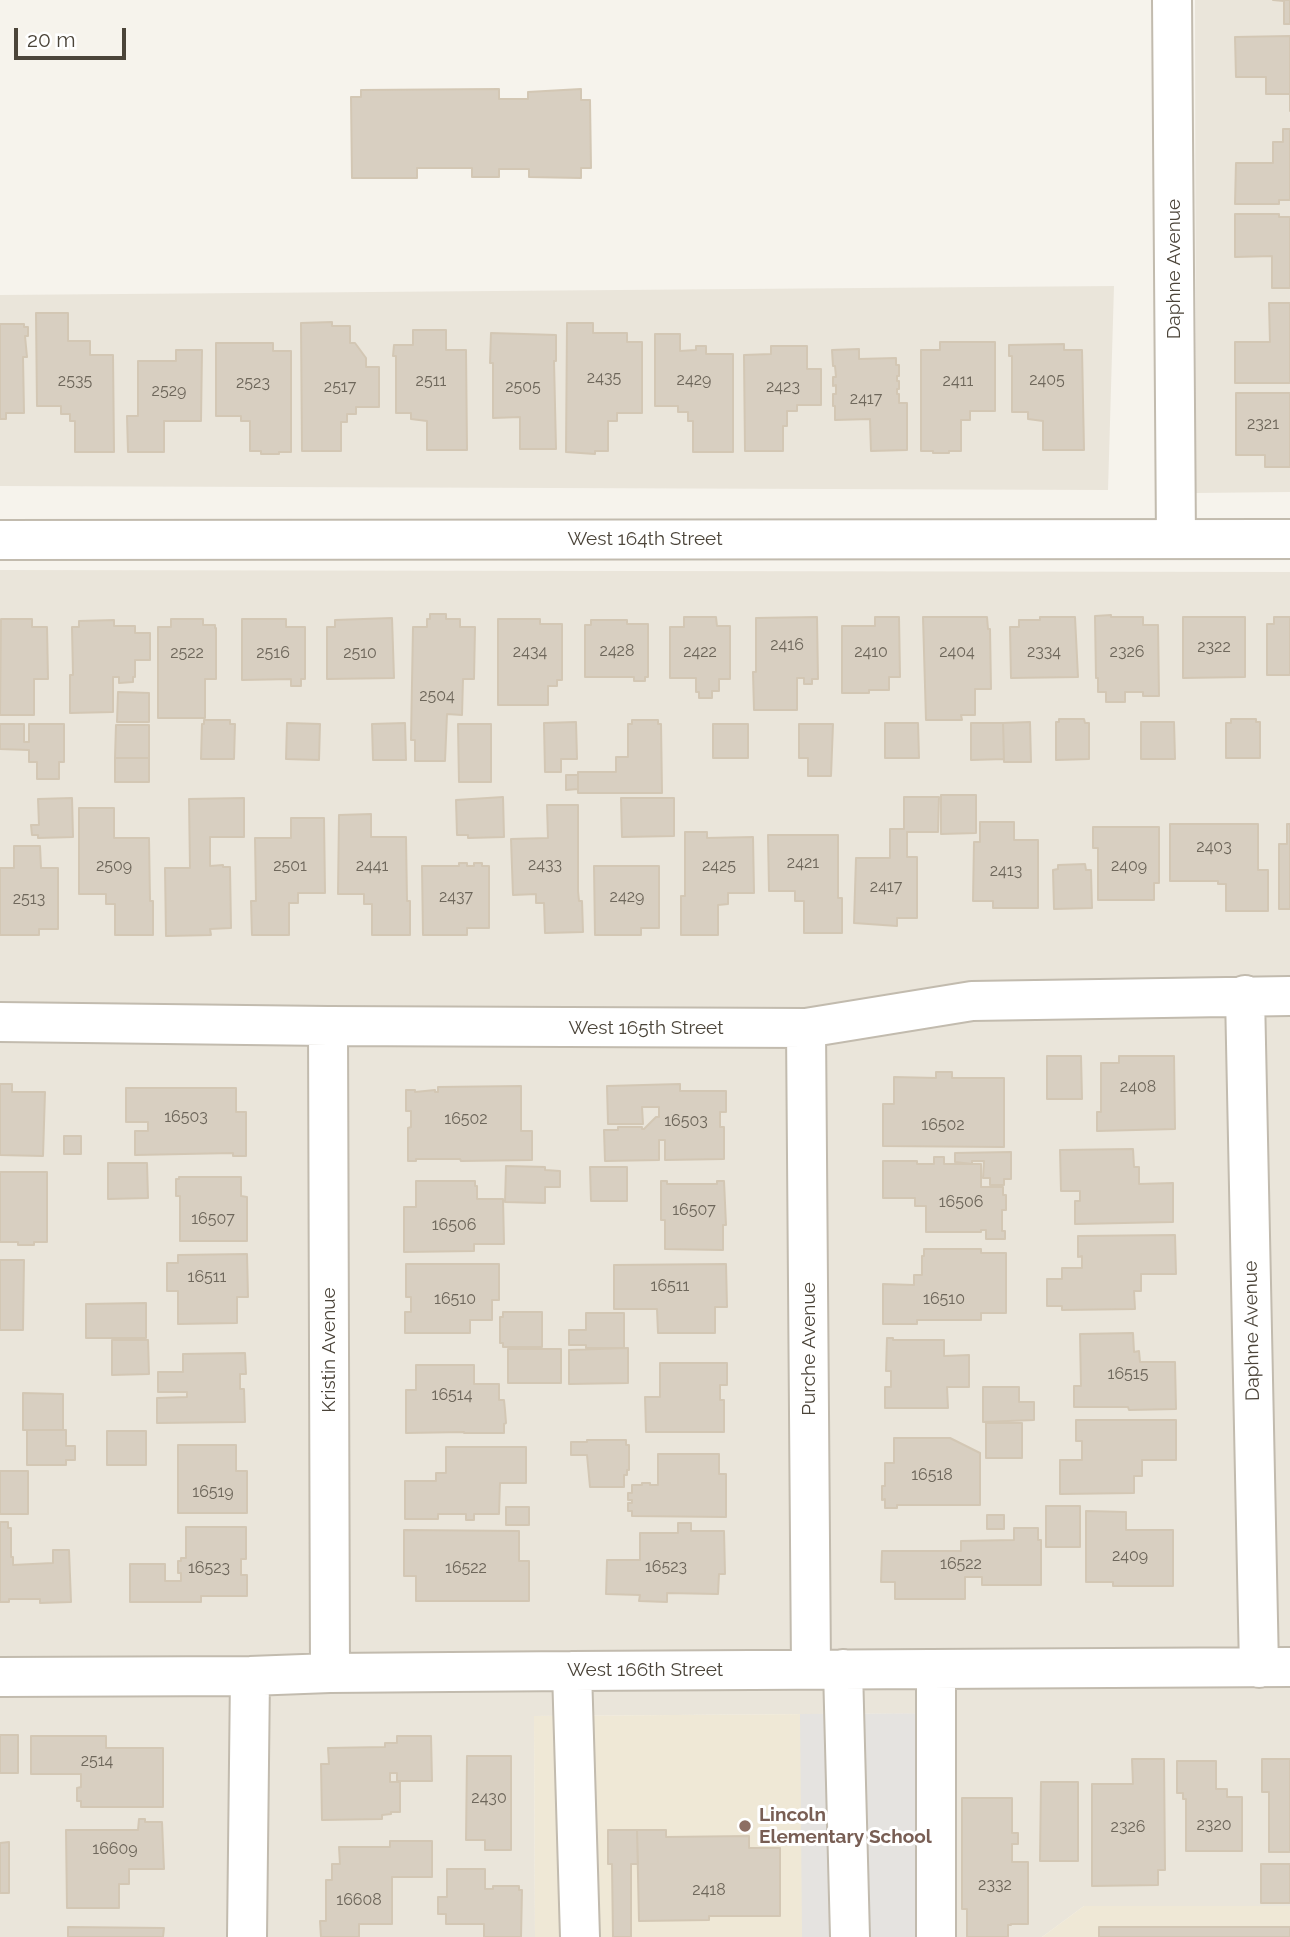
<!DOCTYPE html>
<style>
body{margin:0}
#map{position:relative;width:1290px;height:1937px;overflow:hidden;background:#f6f3ec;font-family:Raleway,sans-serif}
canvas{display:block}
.scale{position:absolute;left:14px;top:28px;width:112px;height:32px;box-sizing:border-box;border:4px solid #4b4439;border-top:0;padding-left:9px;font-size:21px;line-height:24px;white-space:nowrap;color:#4b4439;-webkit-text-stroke:5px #fff;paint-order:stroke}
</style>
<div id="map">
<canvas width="1290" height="1937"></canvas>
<div class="scale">20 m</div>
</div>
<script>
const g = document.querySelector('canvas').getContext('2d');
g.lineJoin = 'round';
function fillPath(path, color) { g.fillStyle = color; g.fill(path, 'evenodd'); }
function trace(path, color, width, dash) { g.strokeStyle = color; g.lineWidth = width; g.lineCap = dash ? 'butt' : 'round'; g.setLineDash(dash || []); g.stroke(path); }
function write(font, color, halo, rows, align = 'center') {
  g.font = font + ' Raleway,sans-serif'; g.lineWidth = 6; g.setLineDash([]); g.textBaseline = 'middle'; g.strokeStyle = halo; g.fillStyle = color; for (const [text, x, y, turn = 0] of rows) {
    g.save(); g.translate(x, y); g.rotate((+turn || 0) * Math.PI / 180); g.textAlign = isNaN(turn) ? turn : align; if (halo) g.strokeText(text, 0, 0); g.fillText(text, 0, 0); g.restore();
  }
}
fillPath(new Path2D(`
 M1195,0H1290V492L1196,493Z
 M1114,286L1108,490L0,486V295Z
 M0,570L1290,572V1906H1084L1042,1937H955L957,1713L534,1716L535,1937H0Z`), '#eae5da');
fillPath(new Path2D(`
 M957,1713L955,1937H535L534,1716Z
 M1084,1906H1290V1937H1042Z`), '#efe8d6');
fillPath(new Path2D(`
 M957,1713L955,1937H802L800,1714Z`), '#e5e3e0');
const building = new Path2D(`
 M1273,0H1290V24H1284V1Z
 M1290,36V111V94H1266V77H1236L1235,37Z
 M499,89V99H528V92L581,89V100H590L591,168H581V178L529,177V169H499V177H472V168H417V178H352L351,97H361V90Z
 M1283,129H1290V200H1279V204H1235L1236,163H1273V142H1283Z
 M1235,214H1279V217H1290V288H1272V256L1235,257Z
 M1269,303H1290V383H1235V342H1270Z
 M36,313H68V341H90V355H113L114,452H75V421H70V414H61V406H37Z
 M332,322V326H350V343H355L366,358V367H379V407H356V414H347V422H341V451H302L301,323Z
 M567,323H593V333H627V342H642V413H617V421H608V451H595V454L566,452Z
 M0,324H24V327H28V336H25L27,357H23L24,413H6V419H0Z
 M413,330H446V350H466L467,450H427V421L411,419V413H396V356H393L394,345H413Z
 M491,333L556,335V361H554L556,449H520V417L493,418V363H490Z
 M655,334H680V351L696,350V346H706V354H733V452H693V421H688V412H678V406H655Z
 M940,342H995V411H970V420H961V451H949V453H933V451H921V350H940Z
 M216,343H273V351H291V452H279V454H261V451H250V421H241V416H216Z
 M1064,344V350H1082L1084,450H1043V421L1028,419V412H1012V356H1009V345Z
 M771,346H807V369H821V405H797V411H787V426H783V451H745L744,355L771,354Z
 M859,349V359L896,358V365H899V376H897V381H899V389H897V394H899V403H907V450L871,451L870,419L835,420V406H833V394H836V385L833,386V377H836L835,366H833L832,350Z
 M176,350H202L201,421H164V452H128L127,416H138V361H176Z
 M1236,393H1290V467H1265V455H1236Z
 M430,614H446V619H460V627H475L474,679H463L462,715L447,714L445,761H415V740H411L413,627H427V619H430Z
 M1111,615V617H1143V625H1158L1159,696H1143V692H1125V702H1106V692H1098V678H1096L1095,616Z
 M684,617H716L717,626H730V679H719V691H712V698H699V692H696V678H670V627H684Z
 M817,617L818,679H812V684H804V678H797V710H754L753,672H756V618Z
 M875,617H899L900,677H889V690H869V693H842V626H875Z
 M923,617H987L988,629H990L991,689H975V715H961L962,720H926Z
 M1040,617H1075L1078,677L1011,678L1010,627H1019V620H1040Z
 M1183,617H1245V677L1183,678Z
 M1274,617H1290V675H1267V624H1274Z
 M392,618L394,678L327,679V627H335V620Z
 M1,619H32V627H47L48,679H34V715H0Z
 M171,619H203V625H215V628H216V679H205V718H158V627H171Z
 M242,619H286V627H305V679H301V686H291V679L242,680Z
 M498,619H540V624H562V680H557V686H548V705H498Z
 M114,620V626H135V633H150V660H135V677H133V682L119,683V677H113V712L70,713V675H73L72,627H79V621Z
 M591,620H627V624H648V677H645V681H634V677H585V625H591Z
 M118,692L149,693V722H117Z
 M1059,719H1084L1085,723H1089V759L1056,760V722H1059Z
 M1231,719H1256V722H1260V758H1226V723H1231Z
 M204,720H230V724H235L234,759H201L202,724H204Z
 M632,720H658V724H661L662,793H578V772H616V757H628V724H632Z
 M576,722L577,759H561V772H545L544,723Z
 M1030,722L1031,762H1004L1003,723Z
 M1141,722H1174L1175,759H1141Z
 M287,723L320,724L319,760L286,759Z
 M405,723L406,760H373L372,724Z
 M885,723H918L919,758H885Z
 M971,723H1003L1004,759L971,760Z
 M0,724H24V742H29V724H64V762H59V779H37V762H29V750L0,749Z
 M458,724H491V782H459Z
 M713,724H748V758H713Z
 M799,724H833L831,776H808V758H799Z
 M116,725H149V758H115Z
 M115,758H149V782H115Z
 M566,775H578V789L566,790Z
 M941,795H976V833L941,834Z
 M503,797L504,837L468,838V835H457L456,800Z
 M904,797H939L938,832H907V857H917V918H897V926L854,923L856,858H890V829H904Z
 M72,798L73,837L38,838V835H32L31,825H39L38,799Z
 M244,798V837H210V866L223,865V867H230L231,928L210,929L211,935L166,936L165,868H190L189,799Z
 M621,798H674V836L622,837Z
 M547,805H578V891L579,901H582L583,932L545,933L544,903H536V894L513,895L511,839L548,838Z
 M79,808H114V838H149L150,901H153V935H115V904H106V894H79Z
 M371,814V837H406L407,901H410V935H372V904H364V894H338L339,815Z
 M291,818H324L325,893H298V903H289V935H252L251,901H256L255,838H291Z
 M980,822H1014V840H1038V908H993V901H973L974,842H980Z
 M1170,824H1258V870H1268V911H1226V884H1218V881H1170Z
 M1287,824H1290V909H1279V844H1287Z
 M1093,827H1159V883H1154V900H1098V848H1093Z
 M685,832H707V838L753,837L754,893H728V904L718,905V935H681V896H685Z
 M768,835H838V898H842V933H804V901H795V891H769Z
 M14,846H40L41,868H58V929H39V935H0V868H14Z
 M459,863H467V866H474V863H482V866H489V928H467V935H423L422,866H459Z
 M1085,864L1086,870H1091L1092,908L1054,909L1053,870L1058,869V865Z
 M594,866H659V928H641V935H595Z
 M1047,1056H1081L1082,1099H1047Z
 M1119,1056H1174L1175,1129L1097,1131V1112H1101V1063H1119Z
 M936,1072H952V1078H1004V1147L883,1146V1104H894V1077L936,1078Z
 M0,1084H12V1092H45L43,1156L0,1155Z
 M680,1084V1091H726V1112H720V1127H724V1159L665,1160V1140H659V1160L605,1161L604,1130H618V1127H642V1129H644L656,1117H659V1107H642L643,1124H608L607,1086Z
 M521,1086V1131H532V1160L461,1161L460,1159H416V1161H408V1128L411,1127V1111H406V1090H415V1092L435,1090V1092H438V1087Z
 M126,1088H236V1112H246V1156H233V1153L135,1155V1131H148V1122H126Z
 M64,1136H81V1154H64Z
 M1133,1149L1134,1167H1139V1184L1173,1183V1222L1075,1224V1201H1080V1191H1061L1060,1150Z
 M1011,1152V1179H1004V1185H990V1178H983L984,1161H972V1164L955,1162V1153Z
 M934,1157H944V1164H981V1187H1003V1195H1006V1210H1002V1231H1005V1239H986V1230H981V1232H926V1206H915V1198H883V1161H917V1164H934Z
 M108,1163H147L148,1198L108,1199Z
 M506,1166L545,1167V1170L560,1171V1187H545V1203L505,1202Z
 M590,1167H627V1201H591Z
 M0,1172H47V1242H34V1245H18V1242H0Z
 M179,1177H241V1196L247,1197V1241H180V1196H176V1179H179Z
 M416,1181H475V1186H477V1199H503L504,1244H474V1251L404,1252V1207H416Z
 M661,1181H667V1184H717V1181H724L726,1225H723V1250L665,1249V1220H661Z
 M1175,1235L1176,1274H1141V1291H1134L1135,1309L1062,1310V1306H1047V1279H1062V1268H1082V1256L1078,1257V1236Z
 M924,1249H981V1253H1006V1313H981V1320H917V1324H883V1284L914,1285V1275H922V1256H924Z
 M247,1254L248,1297H237V1323L178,1324V1291H167V1263H178V1255Z
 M0,1260H24L23,1330H0Z
 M406,1264H499V1300H492V1320H470V1333H405V1312H411V1297H406Z
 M726,1264L727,1307H715V1333H658L657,1309H614V1265Z
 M146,1303V1338H86V1304Z
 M503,1312H542V1347H503V1343H500V1317H503Z
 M586,1313H624V1348H586V1345H569V1330H586Z
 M1133,1333L1134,1352L1139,1351L1140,1362H1175L1176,1409L1129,1410L1128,1407H1074V1386H1081L1080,1334Z
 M887,1338H893V1340H944V1356L969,1355V1387H947L948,1408H885V1387H891V1371H886Z
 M112,1340H148L149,1374L112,1375Z
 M628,1348V1383L569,1384V1350Z
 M508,1349H561V1383H508Z
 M245,1353L246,1374H240V1389H244L245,1422L157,1423V1398L187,1397V1392H158V1372H183V1354Z
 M660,1363H727V1385H720V1400H724V1432H646L645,1397H660Z
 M416,1365H474V1384H499V1400H504L505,1410L506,1423L504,1424V1433H464V1432L406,1433V1390H416Z
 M983,1387H1019V1402H1034V1420L983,1422Z
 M23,1393L63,1394V1430H23Z
 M1076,1420H1176V1460H1142V1476H1134V1493L1060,1494V1460H1082V1441H1076Z
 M986,1423H1022V1458H986Z
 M27,1430H66V1446H75V1460H66V1465H27Z
 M107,1431H146V1465H107Z
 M894,1438H950L980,1453V1505H897V1508H885V1499L882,1500V1486H885V1463H894Z
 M587,1440H626V1445H629V1470H627V1475H624V1487H590L587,1455H571V1442H587Z
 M178,1445H236V1471H247V1513H178Z
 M446,1447H526V1483H500L499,1514H474V1520H466V1514H438V1519H405V1481H436V1473H446Z
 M658,1454H719V1474H726V1517L632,1516V1511H628V1503H632V1500H628V1493H632V1485H642V1483H650V1485H658Z
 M0,1471H28V1514H0Z
 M1046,1506H1080V1547H1046Z
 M506,1507H529V1525H506Z
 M1086,1511L1126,1512V1530H1173V1586H1113V1582H1086Z
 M987,1515H1004V1529H987Z
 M0,1522H8V1528H11V1557H13V1565L53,1563V1550H69L71,1602L40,1603V1599H9V1602H0Z
 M678,1523H691V1531H724L725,1574H719L718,1594L667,1593V1602L639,1601L640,1595L606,1594L607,1560H640V1533H678Z
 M186,1527H246V1559H241V1575H247V1596H201V1602H130V1564H165V1581H181V1573H178V1561H181V1558H186Z
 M1014,1528H1038V1540H1041V1585H982V1577H965V1599H895V1582H881L882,1551H961V1541L1014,1540Z
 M404,1530L519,1531V1561H529V1601H416V1576H404Z
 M0,1735H18V1773H0Z
 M31,1736H106V1748H163V1807H81V1801H77V1788L81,1787V1774H31Z
 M397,1736H431L432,1781H397V1773H390V1782H400V1812H391V1814L382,1815V1819L322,1820L321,1764H329L328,1748L385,1747V1743H397Z
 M467,1756H511V1850H485V1840H466Z
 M1132,1759H1164L1165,1870H1158V1885L1092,1886V1784H1133Z
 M1262,1759H1290V1852H1269V1792H1262Z
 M1177,1761H1216V1789H1227V1797H1242V1851H1186V1799H1183V1793H1177Z
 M1041,1782H1078V1861H1040Z
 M962,1798H1012V1833H1018V1844H1012V1862H1028V1924H1011V1925H1008V1937H967V1909H962Z
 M139,1819H145V1822H162L164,1869H129V1884H119V1908H67L66,1830H138Z
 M608,1830H637L638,1864H631V1937H613L612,1864H608Z
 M637,1830H666V1837L749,1836V1848H780V1916H709V1920L639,1921Z
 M390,1841H432V1877H392V1924H359V1937H321L320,1921H326V1880H332V1864H340L339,1847H390Z
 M9,1842V1893H0V1843Z
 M1261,1864H1290V1903H1261Z
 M447,1869H485V1889H493V1886H519V1890H522L521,1937H484V1924H446V1914H438V1897H447Z
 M68,1927L164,1928L163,1937H68Z
 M1099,1927H1290V1937H1099Z`);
fillPath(building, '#d8cfc1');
trace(building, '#d3c7b4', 2);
const minor = new Path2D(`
 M1172,0L1176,539
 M0,540L1290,539
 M1245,995L1259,1668
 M0,1022L328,1026L806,1028L972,1001L1290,996
 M328,1026L330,1673
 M806,1028L811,1669
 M843,1669L850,1937
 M936,1669V1937
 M572,1671L580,1937
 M0,1677L250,1676L330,1673L572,1671L1290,1667
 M247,1937L250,1676`);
trace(minor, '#c2bbae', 42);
trace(minor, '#fff', 38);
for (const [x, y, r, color] of [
 [745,1826,7,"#8d6e63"]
]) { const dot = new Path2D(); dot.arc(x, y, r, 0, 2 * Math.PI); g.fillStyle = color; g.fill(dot); trace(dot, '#fff', 2.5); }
write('16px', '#6e675b', null, [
 ["2435",604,378],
 ["2429",694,380],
 ["2405",1047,380],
 ["2535",75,381],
 ["2511",431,381],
 ["2411",958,381],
 ["2523",253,383],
 ["2517",340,387],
 ["2505",523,387],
 ["2423",783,387],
 ["2529",169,391],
 ["2417",866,399],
 ["2321",1263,424],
 ["2416",787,645],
 ["2322",1214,647],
 ["2428",617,651],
 ["2434",530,652],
 ["2422",700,652],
 ["2410",871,652],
 ["2404",957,652],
 ["2334",1044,652],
 ["2326",1127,652],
 ["2522",187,653],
 ["2516",273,653],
 ["2510",360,653],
 ["2504",437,696],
 ["2403",1214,847],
 ["2421",803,863],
 ["2433",545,865],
 ["2509",114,866],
 ["2501",290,866],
 ["2441",372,866],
 ["2425",719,866],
 ["2409",1129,866],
 ["2413",1006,871],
 ["2417",886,887],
 ["2437",456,897],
 ["2429",627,897],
 ["2513",29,899],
 ["2408",1138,1087],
 ["16503",186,1117],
 ["16502",466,1119],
 ["16503",686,1121],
 ["16502",943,1125],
 ["16506",961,1202],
 ["16507",694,1210],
 ["16507",213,1219],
 ["16506",454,1225],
 ["16511",207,1277],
 ["16511",670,1286],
 ["16510",455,1299],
 ["16510",944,1299],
 ["16515",1128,1374],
 ["16514",452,1395],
 ["16518",932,1475],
 ["16519",213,1492],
 ["2409",1130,1556],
 ["16522",961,1564],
 ["16523",666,1567],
 ["16523",209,1568],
 ["16522",466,1568],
 ["2514",97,1761],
 ["2430",489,1798],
 ["2320",1214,1825],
 ["2326",1128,1827],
 ["16609",115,1849],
 ["2332",995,1885],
 ["2418",709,1890],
 ["16608",359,1900]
]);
write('19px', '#4b4439', '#fff', [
 ["Daphne Avenue",1174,269,-90],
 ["West 164th Street",645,539],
 ["West 165th Street",646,1028],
 ["Daphne Avenue",1252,1331,-91],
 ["Purche Avenue",809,1349,-90],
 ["Kristin Avenue",329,1350,-90],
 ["West 166th Street",645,1670]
]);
write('bold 19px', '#785e54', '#fff', [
 ["Lincoln",759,1815],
 ["Elementary School",759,1837]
], 'left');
</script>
